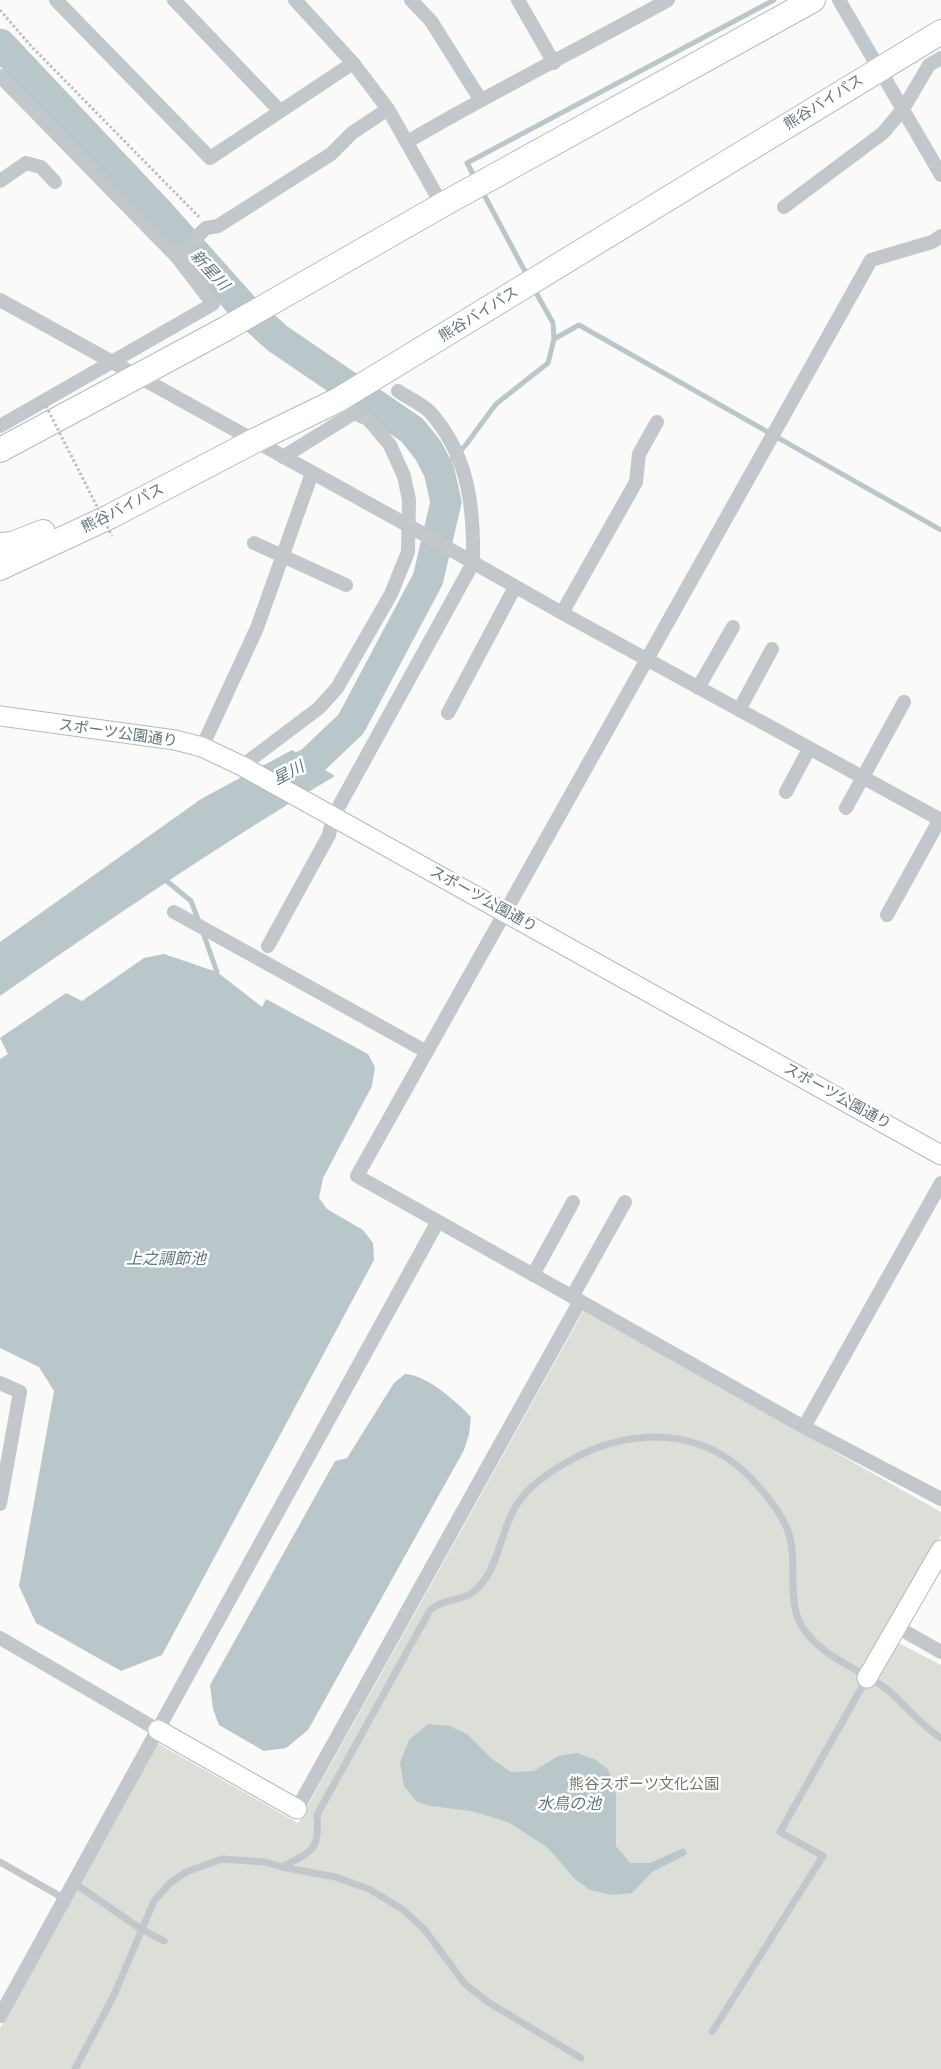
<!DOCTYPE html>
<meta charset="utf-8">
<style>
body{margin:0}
canvas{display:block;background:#fafaf8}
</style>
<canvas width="941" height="2069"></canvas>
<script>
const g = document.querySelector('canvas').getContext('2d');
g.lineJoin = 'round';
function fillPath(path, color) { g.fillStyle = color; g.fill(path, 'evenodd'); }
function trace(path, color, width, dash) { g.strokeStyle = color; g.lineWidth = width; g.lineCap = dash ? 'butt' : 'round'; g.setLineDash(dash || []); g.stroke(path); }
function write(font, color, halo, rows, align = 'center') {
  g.font = font + ' "Roboto Condensed","Noto Sans JP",sans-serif'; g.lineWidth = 5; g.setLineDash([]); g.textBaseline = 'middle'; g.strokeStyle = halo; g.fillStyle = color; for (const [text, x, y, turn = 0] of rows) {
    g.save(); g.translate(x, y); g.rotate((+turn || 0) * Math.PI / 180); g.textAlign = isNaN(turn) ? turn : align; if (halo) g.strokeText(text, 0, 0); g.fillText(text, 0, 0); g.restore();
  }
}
fillPath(new Path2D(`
 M584,1310L941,1512V1535L885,1636L941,1665V2069H0V2028L157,1743L298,1823Z`), '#dbdfd7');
fillPath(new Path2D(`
 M292,750L335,776C220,844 110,919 0,996V942L201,799Z
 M164,954L217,972L262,1007L266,999L368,1054L375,1067L372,1086L323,1178L319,1198L327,1209L363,1230L373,1243L374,1260L162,1655L121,1671L36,1623L19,1586L54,1391L39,1367L0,1348V1059L8,1054L0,1038L66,993L82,1001L144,958Z
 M405,1374C427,1375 456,1401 471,1417L469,1434L464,1450L308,1730L286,1748L264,1751L219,1725L213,1709L210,1685L335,1461L347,1458L394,1383Z
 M428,1724L450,1726L467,1734L492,1759L511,1772L534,1771L558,1756L577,1753L594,1759L608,1769L616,1795V1846L630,1863H650L684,1848L687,1854L652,1872L632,1893L612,1895L590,1890L576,1880L547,1847L508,1822L471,1811L431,1806L417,1802L404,1786L400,1763L409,1740Z`), '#b9c7ca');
trace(new Path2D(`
 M476,180L467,163L774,0
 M481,189L528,277
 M554,339L579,325L941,530
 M439,471L465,446L496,404L548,363L554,339L553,323L534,289
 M163,878L191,901L199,922
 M202,930L217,972L212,977`), '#b9c7ca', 5);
trace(new Path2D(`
 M0,44L161,215L244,308L277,338L412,430L428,450L439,471L446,502L428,579L351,724L311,762L273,781`), '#b9c7ca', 31);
const secondary = new Path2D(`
 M0,716L175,740L202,747L242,766L941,1155
 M867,1678L941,1550
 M158,1730L297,1809`);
const highway = new Path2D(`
 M0,450L227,328L442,205L813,0
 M0,545L12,544L43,532
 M0,568L109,517L254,441L338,400L941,32`);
trace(secondary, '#b4bbbe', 21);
trace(highway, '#b5babd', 26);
trace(new Path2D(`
 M0,10L31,46L199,217`), '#bcc0c2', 3, [2.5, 2.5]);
trace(new Path2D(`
 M0,1862L65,1899
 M282,1867L335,1877L369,1889L402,1909L424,1929L465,1984L488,2002L581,2058
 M74,1883L141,1929L164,1941
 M712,2032L823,1856L780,1832L867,1678
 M75,2069L114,1995L154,1901L170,1883L186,1872L222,1859L265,1862L282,1867C312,1851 320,1851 317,1815L430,1610C434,1607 439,1604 443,1603C452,1599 464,1599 472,1593C501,1571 499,1527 520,1500C532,1484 548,1473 564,1464C630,1425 707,1425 759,1487C770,1499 782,1516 788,1531C799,1562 785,1600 803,1628C824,1659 859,1668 888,1690C907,1706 919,1724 941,1738`), '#c1c7ca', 7);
trace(new Path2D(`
 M56,0L210,158L353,63
 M174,0L280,111
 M295,0L353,63L388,109L442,205
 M411,0L431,21L480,99
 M518,0L554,63
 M839,0L941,175
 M0,76L177,257L213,304L0,426
 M407,142C492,92 581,48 668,0
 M0,181L26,163L41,167L55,182
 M784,207L883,133L903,109L929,65L941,58
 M177,257L206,228L218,226L331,154L352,133L388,109
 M0,300L409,526L562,613L941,820
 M254,543L346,585
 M562,613L636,482L639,454L657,422
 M698,688L733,627
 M739,710L772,649
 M448,713L515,587
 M202,747L257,628L312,473
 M242,766L319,708L337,688L391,594L408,552L409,500L404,476L390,445L368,419L354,413L283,457
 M786,792L809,749
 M846,808L904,702
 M174,912L427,1052
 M887,915L940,819
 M268,946L329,835L333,817L473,563C474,507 469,456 430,412C422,404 408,398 398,391
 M533,1275L573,1202
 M572,1297L625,1202
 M580,1301L357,1176L871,260L932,242L941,236
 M0,1383L20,1392L0,1504
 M804,1427L941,1183
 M897,1627L941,1652
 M0,1638L158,1730
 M297,1809L580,1301L804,1427L941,1499
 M0,2016L437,1223`), '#c1c7ca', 14);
trace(secondary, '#fff', 19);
trace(highway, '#fff', 24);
trace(new Path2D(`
 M46,406L112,536`), '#bcc0c2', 3, [2.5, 2.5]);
write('15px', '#61747c', '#fff', [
 ["熊谷バイパス",824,103,-32],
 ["熊谷バイパス",479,315,-32],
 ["熊谷バイパス",123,509,-27],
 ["スポーツ公園通り",118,734,8],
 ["スポーツ公園通り",483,900,29],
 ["スポーツ公園通り",837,1097,29]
]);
write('15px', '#6c7a65', '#fff', [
 ["熊谷スポーツ文化公園",644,1785]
]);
write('italic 16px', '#60787c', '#fff', [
 ["新星川",209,271,47],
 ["星川",289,774,-28],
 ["上之調節池",166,1260],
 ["水鳥の池",569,1805]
]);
</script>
